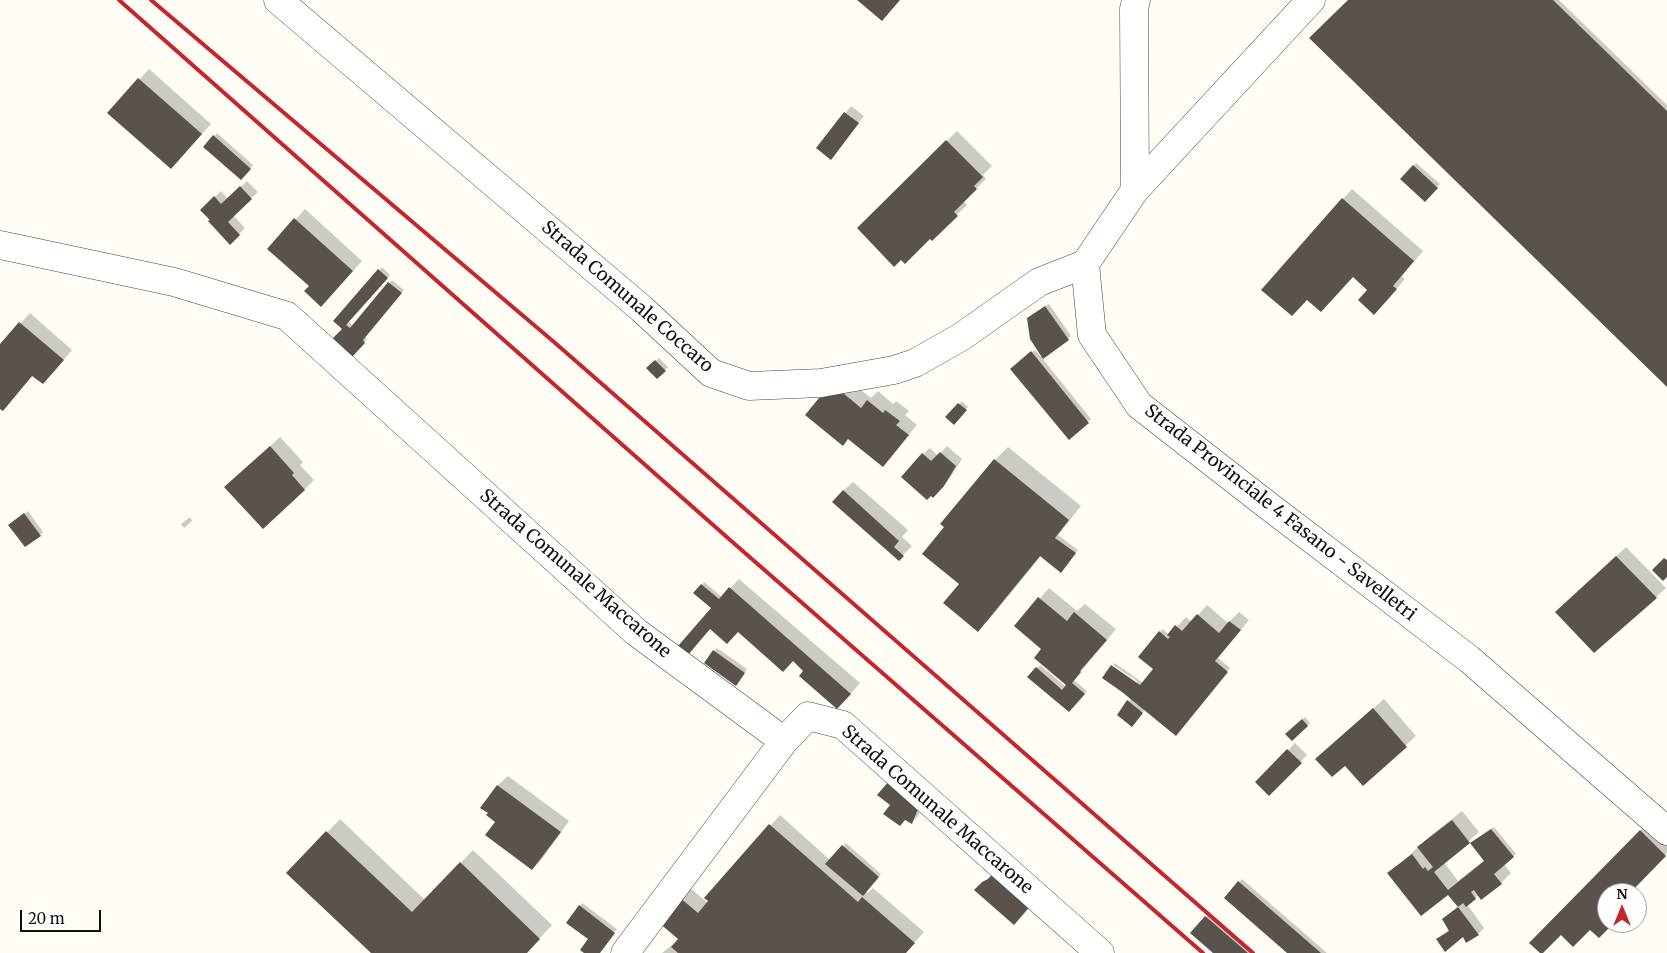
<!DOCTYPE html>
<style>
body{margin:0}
#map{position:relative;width:1667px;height:953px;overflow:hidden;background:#fffdf5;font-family:Merriweather,serif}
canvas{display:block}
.north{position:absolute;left:1597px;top:883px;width:50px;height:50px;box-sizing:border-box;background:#fff;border:1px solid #a0a0a0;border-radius:50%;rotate:0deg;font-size:14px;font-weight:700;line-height:20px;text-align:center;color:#111}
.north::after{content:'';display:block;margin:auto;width:18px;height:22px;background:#c4262e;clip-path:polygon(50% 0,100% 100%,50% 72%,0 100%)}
.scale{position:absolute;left:20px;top:910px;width:81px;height:22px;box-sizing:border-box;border:2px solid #111;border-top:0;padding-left:6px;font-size:15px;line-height:18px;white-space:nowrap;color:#111;-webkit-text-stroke:4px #fff;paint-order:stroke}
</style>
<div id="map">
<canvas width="1667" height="953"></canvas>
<div class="north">N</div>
<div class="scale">20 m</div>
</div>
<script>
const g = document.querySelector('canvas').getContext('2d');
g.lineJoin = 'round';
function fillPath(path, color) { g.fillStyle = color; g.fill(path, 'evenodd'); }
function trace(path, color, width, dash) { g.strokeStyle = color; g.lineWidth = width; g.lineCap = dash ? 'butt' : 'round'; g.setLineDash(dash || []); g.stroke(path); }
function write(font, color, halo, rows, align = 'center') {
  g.font = font + ' Merriweather,serif'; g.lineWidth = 5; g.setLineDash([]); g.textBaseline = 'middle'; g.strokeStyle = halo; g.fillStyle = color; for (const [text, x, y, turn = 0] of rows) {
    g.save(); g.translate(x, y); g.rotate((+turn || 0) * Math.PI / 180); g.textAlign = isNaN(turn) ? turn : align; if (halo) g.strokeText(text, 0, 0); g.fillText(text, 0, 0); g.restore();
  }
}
fillPath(new Path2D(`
 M1349,0H1559L1667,105V385Z
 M149,69L211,124L171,168L109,113Z
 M851,106L864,116L837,151L818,148Z
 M957,131L992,166L983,175L986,179L963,201L967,205L932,239L930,237L858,228Z
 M217,133L253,165L244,176L214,136Z
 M1416,163L1440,184L1424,200L1402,179Z
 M247,181L258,192L233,215L245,228L230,243L201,210L221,191L228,199Z
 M1352,189L1423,251L1402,276L1405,279L1384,303L1353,275L1307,299L1263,289Z
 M305,209L362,261L331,295L310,286L269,249Z
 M382,267L390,275L348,321L353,326L392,280L404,290L365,337L367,339L352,355L335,338L344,329L335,321Z
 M1049,304L1071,336L1042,358L1091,419L1069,438L1015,366L1035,350L1041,357L1042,355L1032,316Z
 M30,313L72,350L53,373L33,375L3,409L0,407V346Z
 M659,358L668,367L657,378L648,368Z
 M853,384L871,398L878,391L893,404L896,401L909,411L905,415L917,425L883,465L849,438L820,398L831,388Z
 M962,401L968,407L957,420L947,417Z
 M280,437L303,462L300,465L314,480L304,490L236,478Z
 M947,446L962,459L950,478L933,496L923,454L930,448L938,456Z
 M1008,447L1081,506L1058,535L1078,550L1063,568L1041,556L991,617L978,630L960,584L946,527L995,460Z
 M853,482L908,530L902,537L912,546L899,559L843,491Z
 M28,511L43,532L40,535L13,522Z
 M190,517L192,521L184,528L181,524Z
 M1626,547L1666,588L1656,597L1567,602Z
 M739,579L860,683L847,698L805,671L793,660L738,631L711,628L688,653L713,607L702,585L704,582L722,597Z
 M1049,588L1077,611L1085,604L1116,629L1074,680L1087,691L1072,708L1037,668L1040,665L1066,687L1068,685L1043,649L1016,626Z
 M1207,605L1228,623L1239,612L1249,620L1218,658L1230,668L1179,731L1145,709L1135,722L1119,714L1131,698L1137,681L1113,665L1115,663L1143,683L1160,662L1140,657L1160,632L1163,629L1169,635L1186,617L1192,622Z
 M717,648L747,669L739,681L714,651Z
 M1384,699L1416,736L1363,784L1345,764L1327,749Z
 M1305,717L1310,723L1292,739L1287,734Z
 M1295,743L1307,755L1269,794L1257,782Z
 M508,776L569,821L542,859L532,869L490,813L482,807L498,785Z
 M926,798L918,816L912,822L906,819Z
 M1462,811L1479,832L1444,862L1458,881L1485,860L1475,840L1494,827L1516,854L1504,864L1511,873L1501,883L1479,895L1467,904L1484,928L1478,934L1437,939L1449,930L1443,919L1459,906L1448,893L1389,874L1429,837Z
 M780,815L830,860L846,843L881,874L866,891L868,893L873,888L924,932L905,953H662L680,939L660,922L690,888L708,903L710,901L706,898Z
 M340,819L425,900L473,850L552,925L526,953H372L288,873Z
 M1650,821L1667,838V853L1631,890L1634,893H1607V923H1612L1561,934L1531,942Z
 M1242,879L1327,953H1289L1226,898Z
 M582,903L617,929L599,953H586L589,939L580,906Z
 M1209,914L1254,953H1215L1192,933Z`), '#0003');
fillPath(new Path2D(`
 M857,0H900L882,21Z
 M1348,0H1553L1667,111V387L1309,38Z
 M138,78L202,134L171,169L107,113Z
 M844,112L859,123L831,160L816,148Z
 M213,135L251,169L241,180L203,147Z
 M946,140L983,177L974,186L977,189L954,212L958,216L932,241L930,239L905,264L901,260L894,267L857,228Z
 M1413,165L1438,188L1425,202L1400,179Z
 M240,186L252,199L228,222L240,235L230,245L208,221L210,220L200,210L214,196L221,204Z
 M1342,198L1414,261L1393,286L1397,289L1374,315L1358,300L1367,290L1353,277L1321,312L1307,300L1292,316L1261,290Z
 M294,218L353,271L321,307L304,291L309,286L267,249Z
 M378,269L388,278L346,325L350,328L388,282L402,293L363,340L365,343L352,357L333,338L342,329L333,321Z
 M1045,306L1069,340L1043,359L1030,339L1027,318Z
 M19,322L64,360L43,384L32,376L3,411L0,409V344Z
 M1031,351L1089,423L1069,440L1010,369Z
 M655,360L666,371L657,379L646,368Z
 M843,393L861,408L867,400L883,413L885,410L900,421L896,425L909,435L883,467L848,439L843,446L805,415L819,398Z
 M958,403L967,410L954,425L945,417Z
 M270,446L294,473L292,475L305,490L263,529L224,487Z
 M940,452L956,466L944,486L933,498L931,496L927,500L901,477L922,453L931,461Z
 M994,459L1069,520L1055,538L1076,553L1061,573L1040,556L978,632L943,603L959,584L922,554L944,527L940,524Z
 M843,490L899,541L894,547L904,556L899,561L832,502Z
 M24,513L41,536L25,547L8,525Z
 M1616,556L1657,598L1594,653L1555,612Z
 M1664,558L1667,560V577L1663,581L1652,570Z
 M701,584L719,599L729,587L851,694L837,709L799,676L803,671L793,661L783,672L738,632L727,644L710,629L688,655L678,646L711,608L693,593Z
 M1038,597L1067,621L1074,612L1107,640L1080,671L1081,672L1072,683L1085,694L1069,712L1027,677L1036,667L1062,690L1066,685L1034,658L1041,649L1014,626Z
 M1197,614L1219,633L1229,621L1241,630L1215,661L1228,672L1176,736L1122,692L1102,678L1111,665L1140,685L1153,669L1138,657L1159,631L1168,639L1170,637L1167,635L1175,625L1182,631Z
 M713,650L745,673L736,686L704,663Z
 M1127,700L1143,713L1132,727L1117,715Z
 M1373,708L1407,747L1363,786L1345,766L1332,777L1315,759Z
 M1302,719L1308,726L1292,741L1285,734Z
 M1287,749L1302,763L1269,796L1255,782Z
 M889,781L920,804L912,824L905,820L900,826L883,814L890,805L877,795Z
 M497,785L561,832L532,870L485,835L495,822L486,815L488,813L480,808Z
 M1452,820L1470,843L1434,872L1448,890L1484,861L1470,843L1491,829L1514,857L1494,874L1502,884L1481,900L1474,890L1471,892L1476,899L1466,907L1463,903L1458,907L1479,935L1466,943L1463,937L1445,952L1436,939L1449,931L1442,919L1458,907L1448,895L1421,916L1387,873L1412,854L1423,869L1425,867L1428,871L1433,867L1417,847Z
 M769,824L858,902L862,897L915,943L906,953H678L671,947L678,939L658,922L679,897L698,913L708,901L704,898Z
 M1640,830L1666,856L1630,893H1607V923H1614L1599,938L1590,930L1573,947L1561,935L1543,953H1540L1529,943Z
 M326,831L412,912L460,862L540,939L527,953H371L286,873Z
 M842,845L879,877L863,896L825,864Z
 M995,871L1033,903L1014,925L974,890L982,882L988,879Z
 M1238,881L1321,953H1287L1224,898Z
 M579,905L615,933L600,953H584L580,950L588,939L566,923Z
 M1205,916L1248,953H1213L1190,933Z`), '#5a524d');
const minor = new Path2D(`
 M278,0L642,309L711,373L749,386L821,383L894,370L915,363L961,337L1039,282L1085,264
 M1311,0L1135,190L1085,264L1092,335L1139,405L1262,501L1469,659L1667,831
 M1135,190L1134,9L1136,0
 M0,245L174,282L287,316L636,632L784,741L808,716L843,725L1100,953
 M625,953L784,741`);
trace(minor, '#444', 29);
trace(minor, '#fff', 28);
trace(new Path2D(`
 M119,0L729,539L1203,953
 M151,0L554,342L1253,953`), '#c4262e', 4);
write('18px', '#111', '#fff', [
 ["Strada Comunale Coccaro",627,297,41],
 ["Strada Provinciale 4 Fasano - Savelletri",1280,513,38],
 ["Strada Comunale Maccarone",575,574,41],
 ["Strada Comunale Maccarone",937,810,41]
]);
</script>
